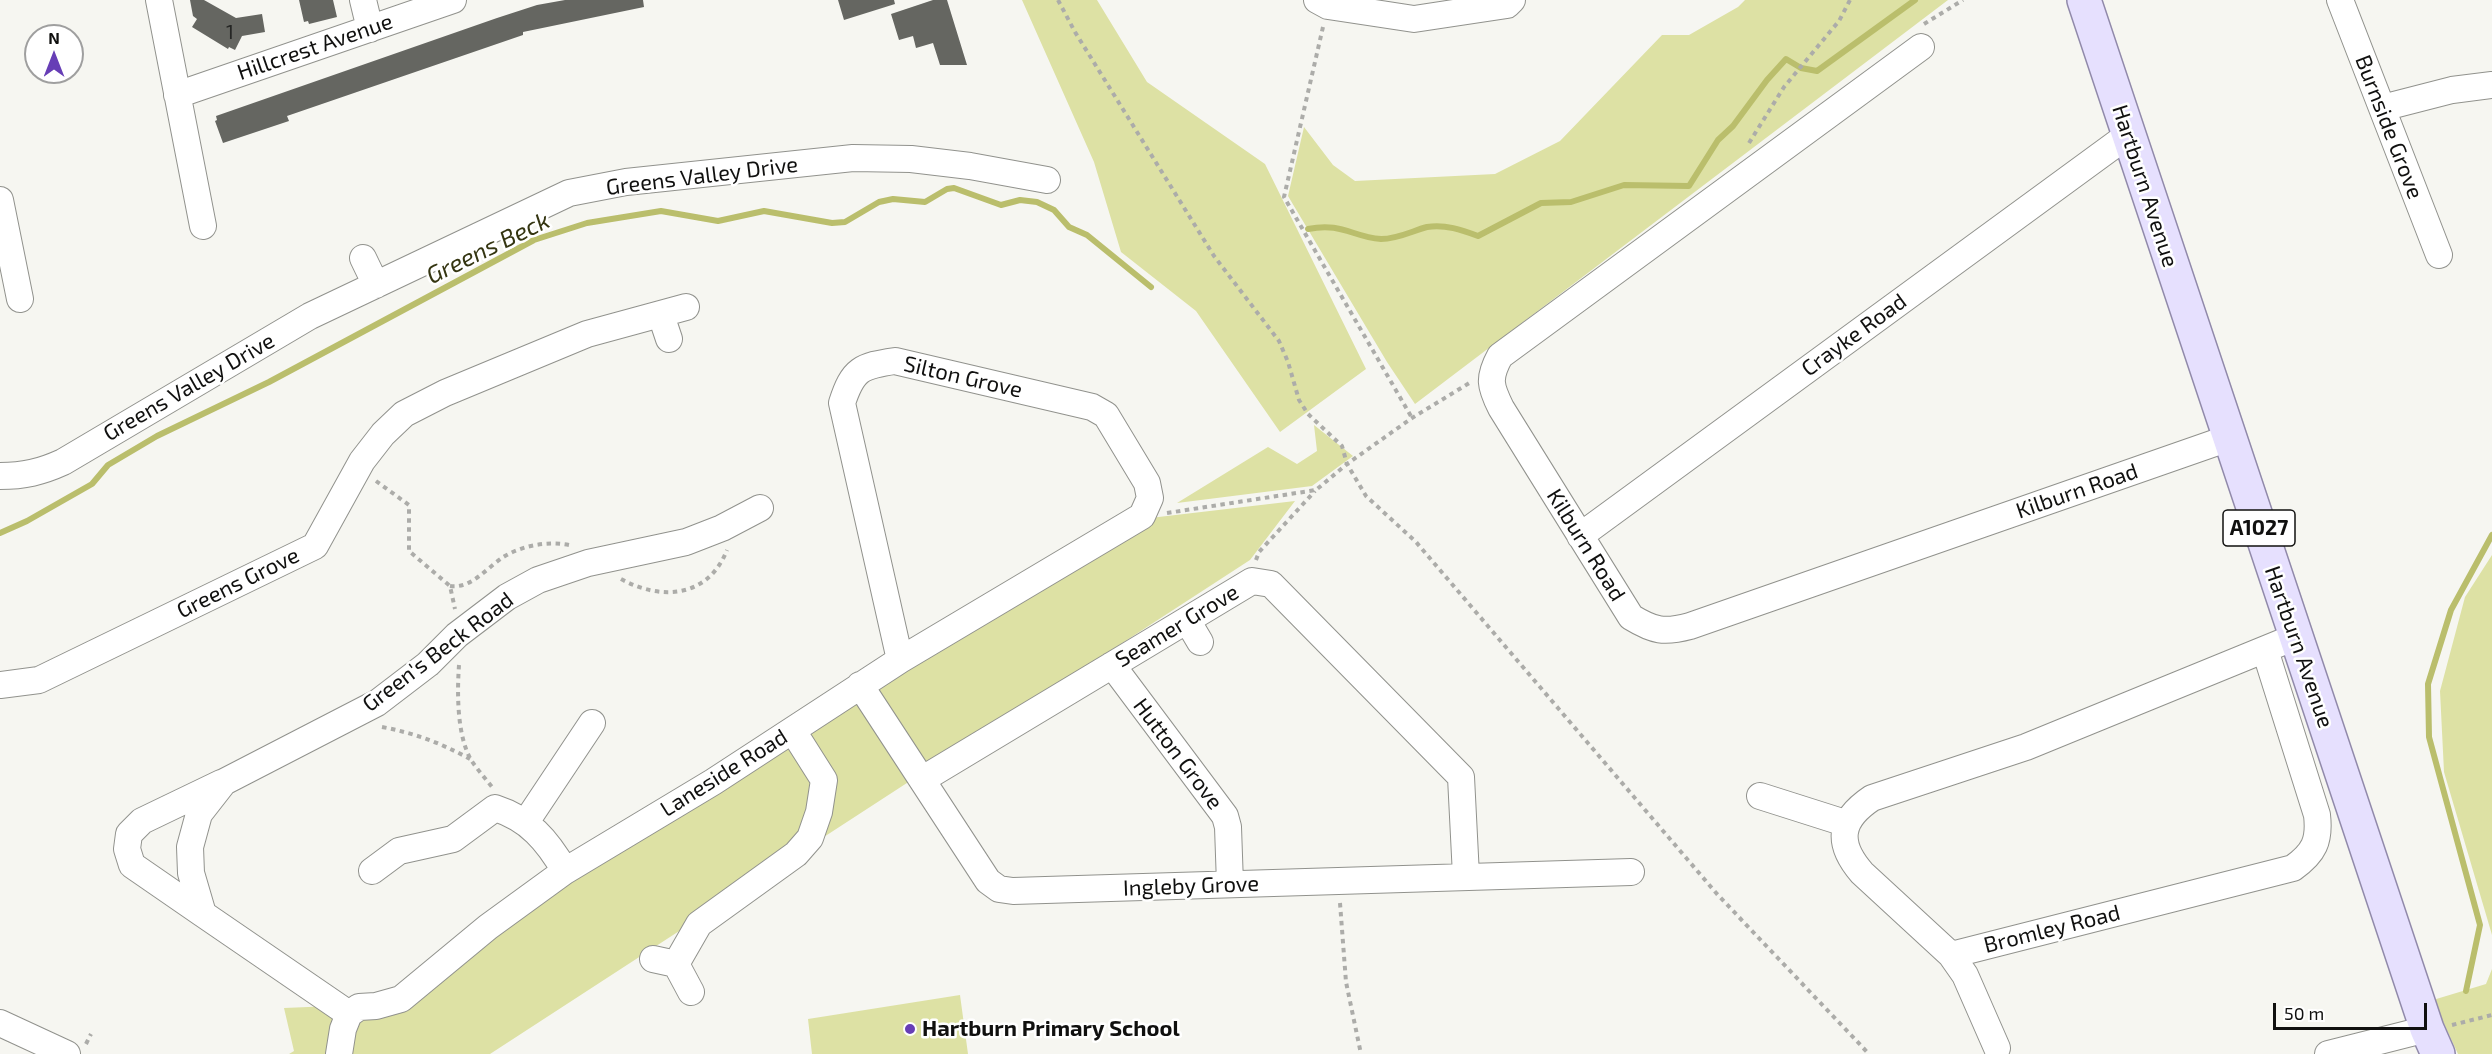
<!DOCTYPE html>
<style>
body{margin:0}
#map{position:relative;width:2492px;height:1054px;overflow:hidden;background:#f6f6f1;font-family:"Exo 2",sans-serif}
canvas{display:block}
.north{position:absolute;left:24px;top:24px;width:60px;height:60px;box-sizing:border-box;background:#fff;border:2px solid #9f9f9f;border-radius:50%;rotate:0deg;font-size:16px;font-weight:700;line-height:24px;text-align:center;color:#10100f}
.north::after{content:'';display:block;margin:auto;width:21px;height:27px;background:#673eb6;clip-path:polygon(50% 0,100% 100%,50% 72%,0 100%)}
.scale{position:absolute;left:2273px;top:1003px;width:154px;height:27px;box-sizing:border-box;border:3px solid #10100f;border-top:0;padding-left:8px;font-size:18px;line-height:21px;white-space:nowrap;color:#10100f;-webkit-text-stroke:4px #fff;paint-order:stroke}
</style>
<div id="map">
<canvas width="2492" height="1054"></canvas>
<div class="north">N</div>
<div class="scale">50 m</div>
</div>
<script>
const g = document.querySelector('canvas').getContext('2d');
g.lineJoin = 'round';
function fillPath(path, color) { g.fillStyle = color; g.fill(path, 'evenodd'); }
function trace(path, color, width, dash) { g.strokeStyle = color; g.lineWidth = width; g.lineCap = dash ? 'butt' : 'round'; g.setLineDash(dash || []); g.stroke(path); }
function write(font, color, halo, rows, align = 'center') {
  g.font = font + ' "Exo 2",sans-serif'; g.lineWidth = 5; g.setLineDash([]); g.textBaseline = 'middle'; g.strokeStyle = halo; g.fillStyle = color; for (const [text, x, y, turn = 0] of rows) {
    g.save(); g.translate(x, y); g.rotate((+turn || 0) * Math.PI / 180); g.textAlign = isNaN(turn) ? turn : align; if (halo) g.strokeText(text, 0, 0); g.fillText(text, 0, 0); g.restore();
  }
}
fillPath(new Path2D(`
 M1022,0H1097L1147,82L1265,164L1366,369L1280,432L1196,311L1121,252L1094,162Z
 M1745,0H1948L1415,404L1387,362L1288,196L1304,127L1333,165L1355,181L1495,174L1560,141L1662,35H1689L1738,7Z
 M1314,425L1353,456L1312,486L1177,503L1268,447L1297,464L1317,451Z
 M1295,501L1250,560L490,1054H289L294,1051L284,1008L381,1004V999L1150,518Z
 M2492,555V935L2444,772L2440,691L2465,597Z
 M2492,969V1054H2458L2433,1000L2486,984Z
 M960,995L968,1054H812L808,1019Z`), '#dde1a4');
trace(new Path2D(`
 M1308,229C1342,222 1352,237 1381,239C1398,239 1412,231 1427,227C1445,224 1462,230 1478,236L1541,203L1571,202L1624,185L1689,186L1718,140L1733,126L1767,80L1786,59L1801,68L1817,71L1915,0
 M0,533L27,521L92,484L108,465L157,436L269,382L534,240L587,223L661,211L718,221L764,211L832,223L845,222L879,202L893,199L925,202L947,189L954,188L1001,205L1020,200L1037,202L1054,210L1069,227L1087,235L1151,287
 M2466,991L2480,925L2429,737L2428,684L2451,610L2492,535`), '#babe6c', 6);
fillPath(new Path2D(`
 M190,0H204L236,18L262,14L265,32L242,36L235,50L229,47L228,49L192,27L197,19L193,16Z
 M299,0H333L337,17L309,24L308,21L304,22Z
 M565,0H643L644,7L523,32V35L287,116L289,121L223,143L215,121L217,120L216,116L497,18L537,5Z
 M838,0H894L895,4L844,20Z
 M933,0H947L967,65H940L933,43L916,48L913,36L899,40L891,14Z`), '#656661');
const minor = new Path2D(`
 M159,0L203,226
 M363,0L370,29
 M1317,0L1328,6L1414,19L1507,5L1512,0
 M2340,0L2439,255
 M1921,47L1500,356C1488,378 1490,386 1501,408L1631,617C1654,631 1664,633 1690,626L2229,438
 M177,95L453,0
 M2382,108L2452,90L2492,85
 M0,200L20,299
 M363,258L376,285
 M661,315L669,339
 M0,476C24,476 41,472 63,462L310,316L569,193L626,182L853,158L911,159L970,166L1047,180
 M1580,536L2128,135
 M1187,620L1200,642
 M2265,650L2317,815C2320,841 2314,853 2293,868L1951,955L1862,873C1836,843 1839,820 1872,798L2026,747L2295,637
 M1112,665L1225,816L1228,827L1230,884
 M0,685L39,680L315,546L362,461L383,434L404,414L445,393L587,334L686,307
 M860,685L988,881L999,889L1013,891L1631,872
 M923,779L1252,581L1271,584L1461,777L1466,876
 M1760,796L1845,823
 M526,822L592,723
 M372,871L399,851L453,839L495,808C529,819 547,840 565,871
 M203,914L132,865L127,849L129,834L142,821L221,783
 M1951,955L1965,975L1997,1048
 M653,959L676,964
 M691,992L676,964L699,924L796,854L810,838L819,812L824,780L793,731
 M349,1014L203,914L191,873L190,847L199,814L224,782L377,703L428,664L457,635L507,597L538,580L588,563L686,542L722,528L760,508
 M0,1023L67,1054
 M339,1054L343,1029L349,1014L359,1007L376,1006L401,999L488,927L565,871L713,782L900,660L1142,516L1150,498L1147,483L1106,415L1092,407L895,361C861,366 853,369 842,403L900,660
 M2328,1054L2427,1029`);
const major = new Path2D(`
 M2084,0L2427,1029L2438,1054`);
trace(minor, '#91928d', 28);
trace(major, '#918aaa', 36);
trace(new Path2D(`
 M1058,0L1075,32L1214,256L1279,341L1288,362L1299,400L1308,414L1342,446L1347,464L1366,496L1416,542L1717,894L1869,1054
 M1924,24L1963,0
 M1323,27L1284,197L1412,418
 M1749,143L1784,87L1839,21L1850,0
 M376,481L409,505V551L450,586L455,609
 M1167,513L1316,490L1347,464L1412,418L1471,382
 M1256,560L1259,552L1315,491
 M621,579C661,601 708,598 727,550
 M450,586C472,589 487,567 505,556C524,545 548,541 569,545
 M459,665C457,694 457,735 471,760C477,769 485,778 492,787
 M382,727C414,733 441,743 470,759
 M1340,903L1346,982L1361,1054
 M2452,1025L2492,1015
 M86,1044L91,1034`), '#acaca9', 4, [4.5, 4.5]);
trace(minor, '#fff', 26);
trace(major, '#e6e0fe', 33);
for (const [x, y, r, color] of [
 [910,1029,6,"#673eb6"]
]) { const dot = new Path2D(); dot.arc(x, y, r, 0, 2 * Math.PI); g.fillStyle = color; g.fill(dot); trace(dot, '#fff', 2); }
write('20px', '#252624', null, [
 ["1",230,32]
]);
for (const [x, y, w] of [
 [2259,528,72]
]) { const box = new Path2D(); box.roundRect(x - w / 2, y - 18, w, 36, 4.5); g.fillStyle = '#fff'; g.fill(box); trace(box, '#10100f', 1.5); }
write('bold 21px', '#10100f', null, [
 ["A1027",2259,528]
]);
write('22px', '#10100f', '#fff', [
 ["Hillcrest Avenue",315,47,-19],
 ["Burnside Grove",2389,127,69],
 ["Greens Valley Drive",702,176,-7],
 ["Hartburn Avenue",2145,186,72],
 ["Crayke Road",1854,335,-36],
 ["Silton Grove",963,377,13],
 ["Greens Valley Drive",189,387,-30],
 ["Kilburn Road",2077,491,-19],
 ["Kilburn Road",1586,545,58],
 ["Greens Grove",238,583,-26],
 ["Seamer Grove",1177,626,-31],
 ["Hartburn Avenue",2299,647,71],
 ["Green's Beck Road",438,652,-37],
 ["Hutton Grove",1178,754,53],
 ["Laneside Road",724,773,-32],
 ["Ingleby Grove",1191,886,-2],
 ["Bromley Road",2052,929,-14]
]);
write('bold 22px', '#10100f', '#fff', [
 ["Hartburn Primary School",922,1029]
], 'left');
write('italic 24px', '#343511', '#fff', [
 ["Greens Beck",488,248,-26]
]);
</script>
